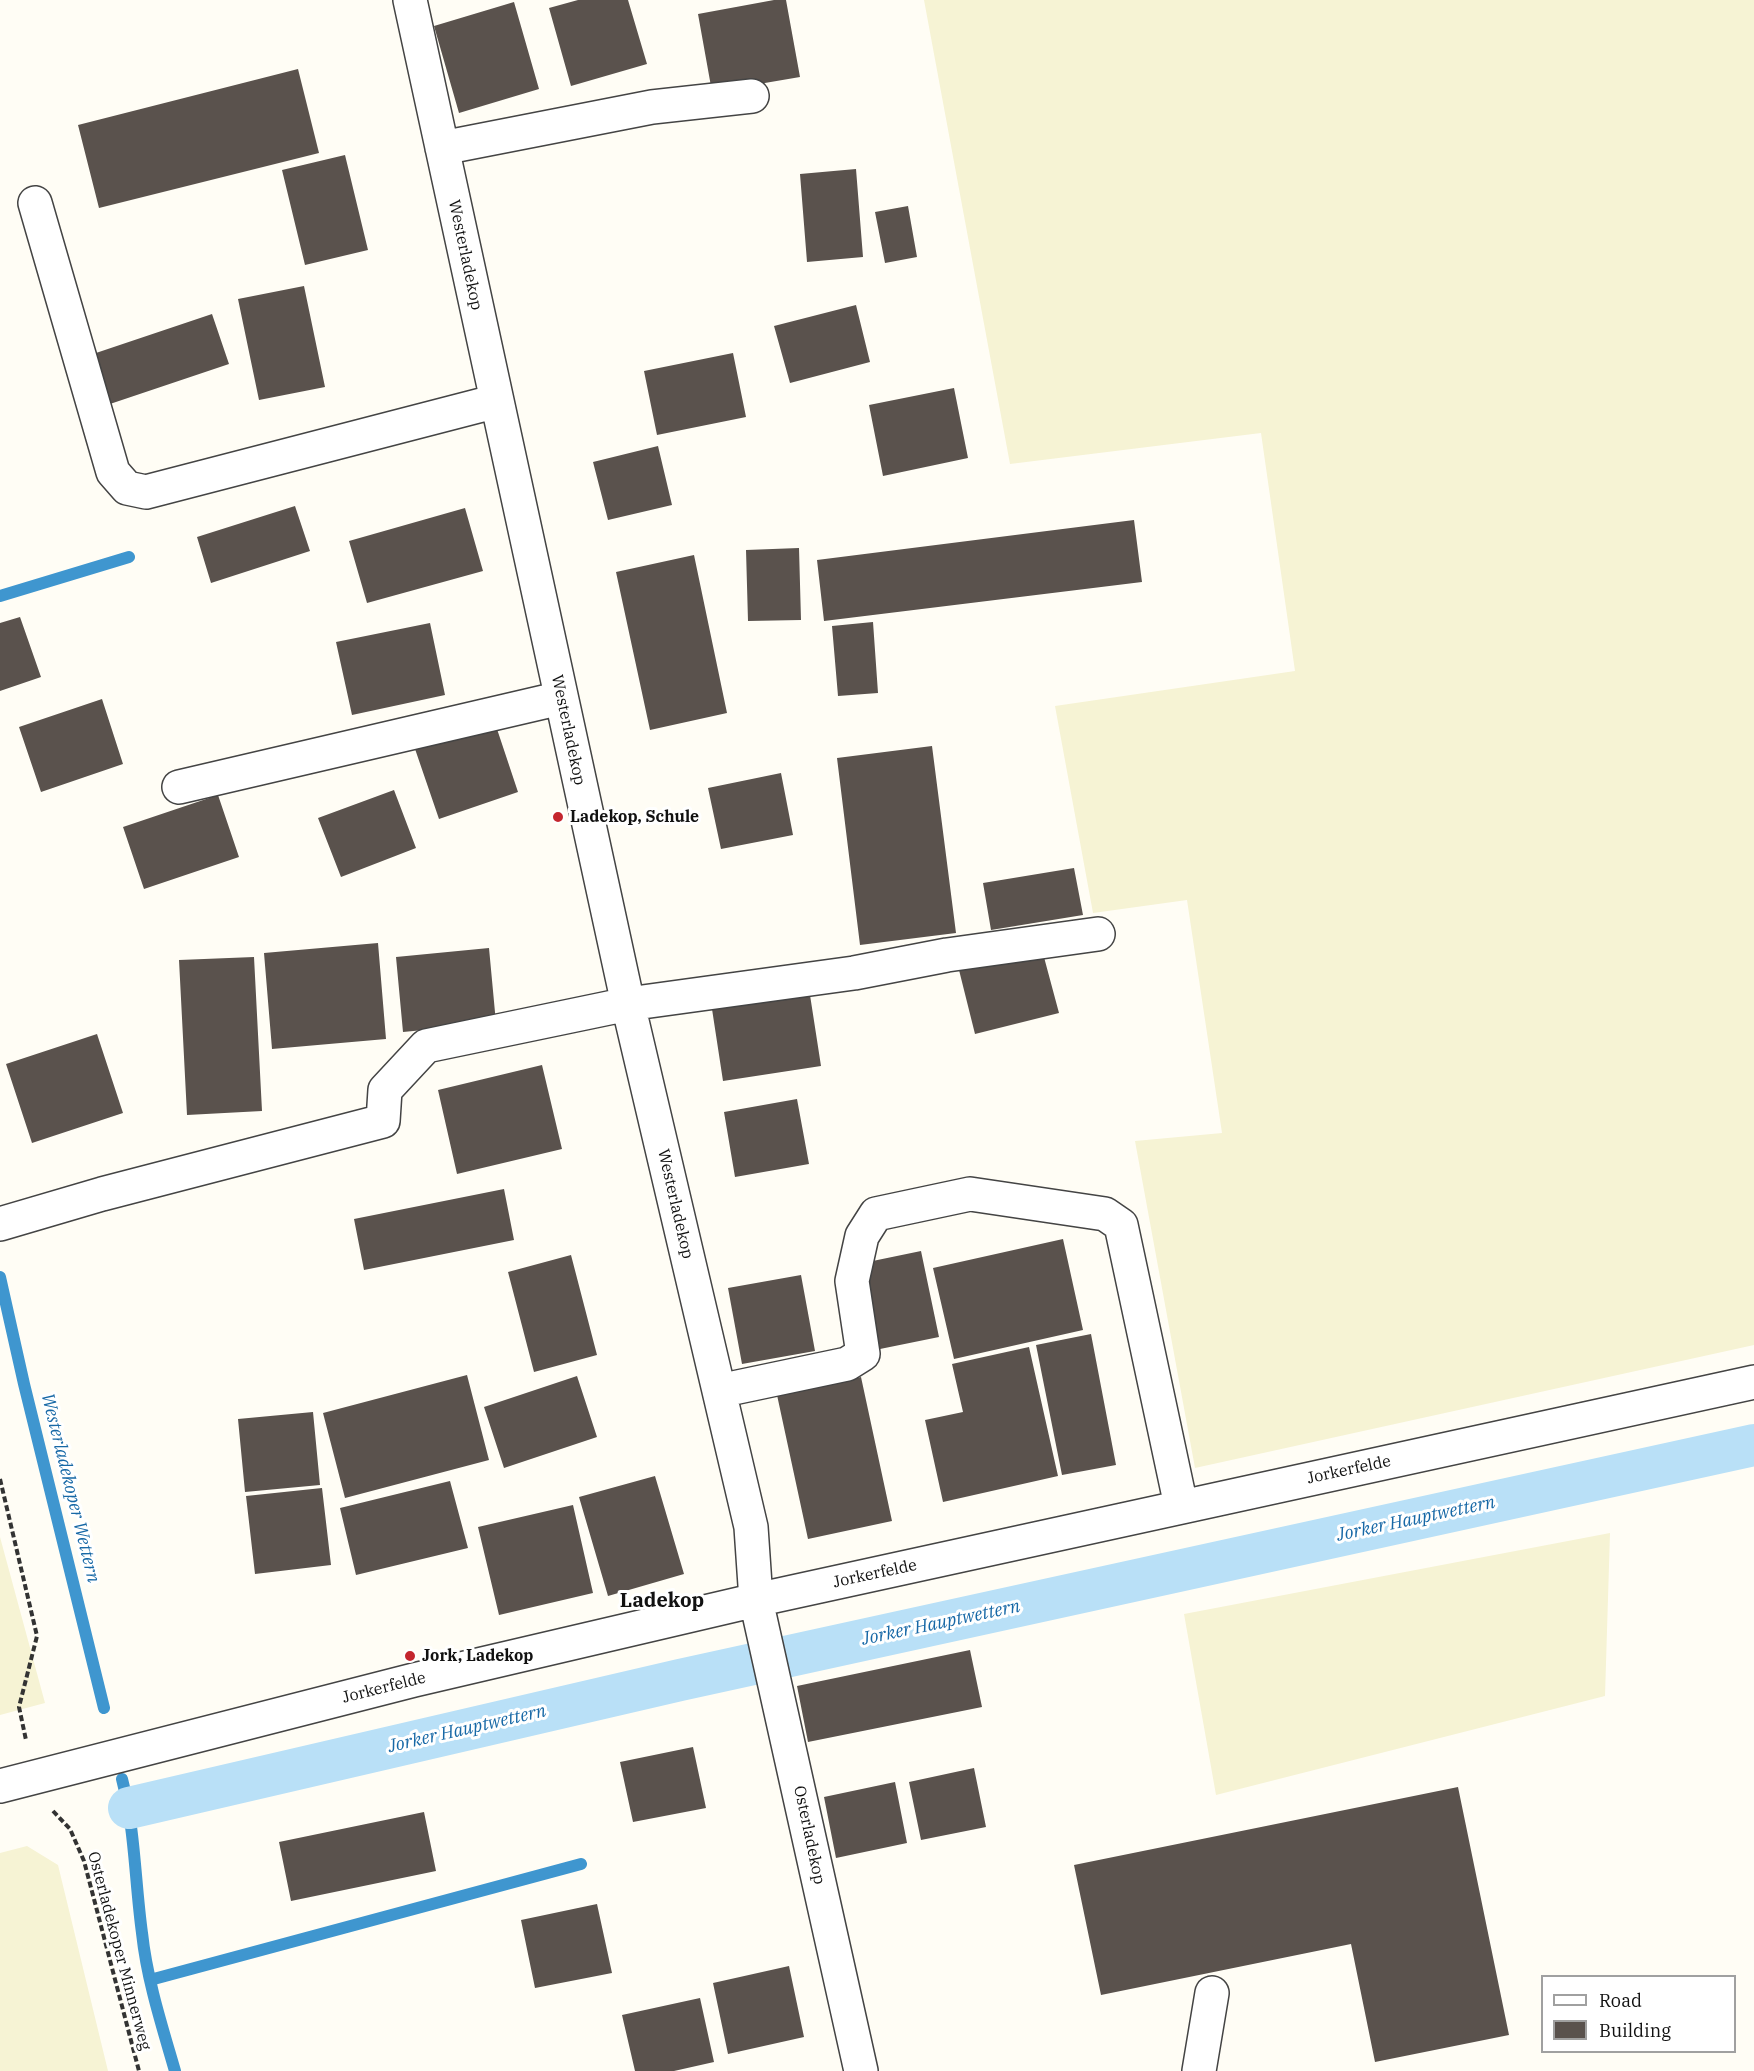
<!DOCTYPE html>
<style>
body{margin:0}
#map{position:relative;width:1754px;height:2071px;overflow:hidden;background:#fffdf5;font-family:"IBM Plex Serif",serif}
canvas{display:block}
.legend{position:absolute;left:1541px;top:1975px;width:195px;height:78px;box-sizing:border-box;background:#fff;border:2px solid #a0a0a0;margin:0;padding:8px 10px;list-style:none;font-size:18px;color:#111}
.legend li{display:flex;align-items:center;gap:12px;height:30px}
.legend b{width:30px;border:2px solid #a0a0a0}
</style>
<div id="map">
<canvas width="1754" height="2071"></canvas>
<ul class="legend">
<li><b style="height:8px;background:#fff"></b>Road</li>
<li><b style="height:16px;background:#5a524d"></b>Building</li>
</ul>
</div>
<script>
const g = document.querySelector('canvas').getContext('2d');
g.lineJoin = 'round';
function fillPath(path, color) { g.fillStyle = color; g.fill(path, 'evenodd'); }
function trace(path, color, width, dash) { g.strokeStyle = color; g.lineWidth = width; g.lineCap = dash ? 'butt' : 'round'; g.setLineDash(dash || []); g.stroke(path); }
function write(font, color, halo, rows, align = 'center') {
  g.font = font + ' "IBM Plex Serif",serif'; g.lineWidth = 6; g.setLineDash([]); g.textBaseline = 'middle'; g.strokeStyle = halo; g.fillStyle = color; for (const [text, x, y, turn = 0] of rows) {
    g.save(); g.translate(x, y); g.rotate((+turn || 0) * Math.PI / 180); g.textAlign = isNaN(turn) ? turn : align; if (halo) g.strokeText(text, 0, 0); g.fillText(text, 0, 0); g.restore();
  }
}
fillPath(new Path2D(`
 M924,0H1754V1345L1195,1468L1135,1141L1222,1133L1187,900L1093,913L1055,706L1295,671L1261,433L1010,464Z
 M1610,1533L1605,1696L1216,1795L1184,1614Z
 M0,1537L45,1703L0,1715Z
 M27,1846L58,1865L108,2071H0V1853Z`), '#f6f3d4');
trace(new Path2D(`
 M0,596L129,557
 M0,1277L24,1384L104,1708
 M122,1779C135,1829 135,1882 142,1933C147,1980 162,2026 175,2071
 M150,1980L581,1864`), '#3f96cf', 12);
trace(new Path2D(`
 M129,1808L680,1680L1754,1445`), '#b9e0f7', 42);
fillPath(new Path2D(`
 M578,0H628L647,64L571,86L549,8Z
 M774,0H786L800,77L712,92L698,14Z
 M514,2L539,89L459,113L434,26Z
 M298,69L319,153L99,208L78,125Z
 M345,155L368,250L305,265L282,170Z
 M856,169L863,257L807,262L800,174Z
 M908,206L917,257L885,263L875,212Z
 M304,286L325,387L259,400L238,299Z
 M856,305L870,362L790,383L774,326Z
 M212,314L229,364L107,405L90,355Z
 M733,353L746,417L657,435L644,371Z
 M954,388L968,458L883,476L869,405Z
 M658,446L672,505L608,520L593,462Z
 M295,506L310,551L211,583L197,537Z
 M465,508L483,571L367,603L349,541Z
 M1134,520L1142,582L824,621L817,560Z
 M799,548L801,620L748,621L746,550Z
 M694,555L727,713L650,730L616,572Z
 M20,617L41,677L0,691V623Z
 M873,622L878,693L838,696L832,626Z
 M430,623L445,695L352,715L336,642Z
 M102,699L123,764L41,792L19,727Z
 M494,720L518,792L439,819L414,746Z
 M932,746L956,933L860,945L837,758Z
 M781,773L793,835L721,849L708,788Z
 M394,790L416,848L341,877L318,818Z
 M218,795L239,857L144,889L123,827Z
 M1074,868L1083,915L991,930L983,883Z
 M378,943L386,1039L272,1049L264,953Z
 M1041,946L1059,1013L975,1034L958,966Z
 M489,948L496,1023L403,1032L396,957Z
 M254,957L262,1111L187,1115L179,960Z
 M810,995L821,1066L723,1081L712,1009Z
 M97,1034L123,1113L32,1143L6,1064Z
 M542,1065L562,1149L457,1174L438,1090Z
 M797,1099L809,1164L735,1177L724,1112Z
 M504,1189L514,1240L364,1270L354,1219Z
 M1063,1239L1083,1330L954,1359L933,1268Z
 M921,1251L939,1337L880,1349L863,1263Z
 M571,1255L597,1355L534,1372L508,1272Z
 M801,1275L815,1351L742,1364L728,1288Z
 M1091,1334L1116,1465L1062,1475L1036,1345Z
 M1029,1347L1058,1476L943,1502L925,1420L963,1412L952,1364Z
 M467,1375L489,1460L345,1498L323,1413Z
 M577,1376L597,1437L504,1468L484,1407Z
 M861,1377L892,1521L808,1539L777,1395Z
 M313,1412L320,1485L245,1492L238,1419Z
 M655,1476L684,1574L608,1596L579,1497Z
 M450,1481L468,1548L356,1575L340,1508Z
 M322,1488L331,1565L255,1574L246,1496Z
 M573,1505L593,1593L499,1615L478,1527Z
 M970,1650L982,1707L808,1742L797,1686Z
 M693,1747L706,1808L633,1822L620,1762Z
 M974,1768L986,1827L921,1840L909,1782Z
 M895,1782L907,1843L836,1858L824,1797Z
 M1458,1787L1509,2035L1375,2062L1351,1944L1101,1995L1074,1865Z
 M424,1812L436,1871L291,1901L279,1842Z
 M597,1904L612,1973L535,1988L521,1920Z
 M789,1966L804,2037L728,2054L713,1983Z
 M700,1998L714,2062L674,2071H635L622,2015Z`), '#5a524d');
const minor = new Path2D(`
 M410,0L628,1004L751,1527L756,1600L861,2071
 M442,148L652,107L752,96
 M35,203L113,472L127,488L146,492L497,401
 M179,787L561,698
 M0,1224L102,1194L383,1121L385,1090L426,1046L628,1004L854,973L947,955L1098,934
 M719,1391L847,1364L863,1354L852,1281L862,1236L876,1214L970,1194L1105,1214L1121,1225L1181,1506
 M0,1786L414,1680L756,1600L1754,1382
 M1199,2071L1212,1993`);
trace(minor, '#444', 36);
trace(new Path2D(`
 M0,1479L37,1636L19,1707L26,1740
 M53,1811L70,1829L84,1861L139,2071`), '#333', 4, [6, 3]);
trace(minor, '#fff', 33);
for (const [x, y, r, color] of [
 [558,817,6,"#c4262e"],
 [410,1656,6,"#c4262e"]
]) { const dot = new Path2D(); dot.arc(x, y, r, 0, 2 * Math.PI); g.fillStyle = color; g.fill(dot); trace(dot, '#fff', 2); }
write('16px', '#111', '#fff', [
 ["Westerladekop",465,255,78],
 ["Westerladekop",568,730,78],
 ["Westerladekop",675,1204,77],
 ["Jorkerfelde",1349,1470,-12],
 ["Jorkerfelde",875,1574,-12],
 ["Jorkerfelde",384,1688,-14],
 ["Osterladekop",809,1835,78],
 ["Osterladekoper Minnerweg",119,1951,75]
]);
write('bold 16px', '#111', '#fff', [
 ["Ladekop, Schule",570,817],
 ["Jork, Ladekop",422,1656]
], 'left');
write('italic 18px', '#1768a6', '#fff', [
 ["Westerladekoper Wettern",70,1488,76],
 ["Jorker Hauptwettern",1416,1519,-12],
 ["Jorker Hauptwettern",941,1623,-12],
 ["Jorker Hauptwettern",467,1729,-13]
]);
write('bold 20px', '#111', '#fff', [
 ["Ladekop",662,1601]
]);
</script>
